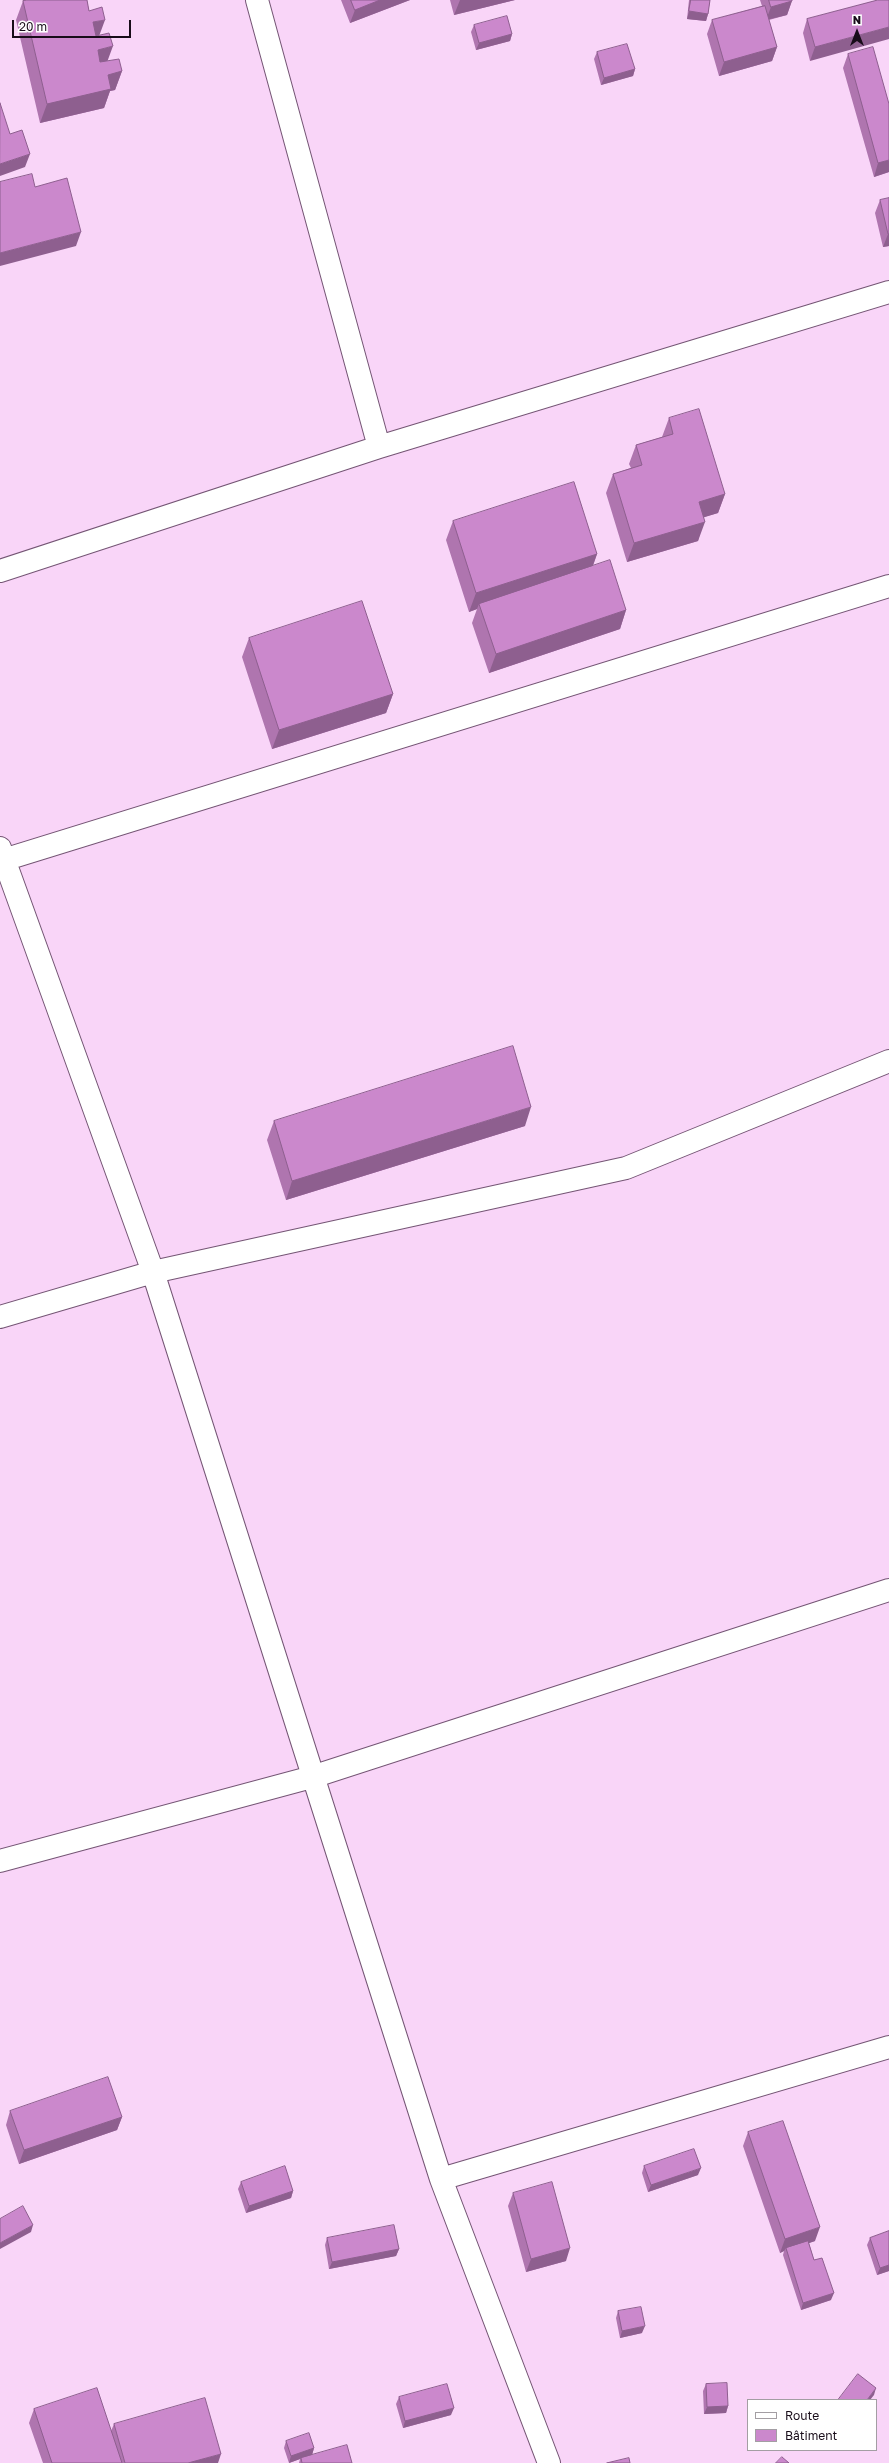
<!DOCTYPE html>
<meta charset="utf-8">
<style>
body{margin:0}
#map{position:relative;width:889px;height:2463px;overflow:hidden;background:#f9d5f8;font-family:"Golos Text",sans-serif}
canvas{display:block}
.legend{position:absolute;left:747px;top:2399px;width:130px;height:52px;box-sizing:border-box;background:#fff;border:1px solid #a39ea3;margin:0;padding:5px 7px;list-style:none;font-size:12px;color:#180c19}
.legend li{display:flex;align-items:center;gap:8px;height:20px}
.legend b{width:20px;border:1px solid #a39ea3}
.north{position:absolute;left:837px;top:12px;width:40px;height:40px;-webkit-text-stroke:3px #fff;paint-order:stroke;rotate:0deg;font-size:11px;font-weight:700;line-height:16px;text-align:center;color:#180c19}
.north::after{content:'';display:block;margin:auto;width:14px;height:18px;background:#180c19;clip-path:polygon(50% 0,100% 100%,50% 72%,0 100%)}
.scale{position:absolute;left:12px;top:20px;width:119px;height:18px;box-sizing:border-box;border:2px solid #180c19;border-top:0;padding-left:5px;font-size:12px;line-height:14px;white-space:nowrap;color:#180c19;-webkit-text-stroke:3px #fff;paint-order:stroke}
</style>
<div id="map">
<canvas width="889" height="2463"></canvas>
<ul class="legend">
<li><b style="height:5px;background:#fff"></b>Route</li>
<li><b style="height:11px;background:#cb88cc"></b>Bâtiment</li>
</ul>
<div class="north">N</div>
<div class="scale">20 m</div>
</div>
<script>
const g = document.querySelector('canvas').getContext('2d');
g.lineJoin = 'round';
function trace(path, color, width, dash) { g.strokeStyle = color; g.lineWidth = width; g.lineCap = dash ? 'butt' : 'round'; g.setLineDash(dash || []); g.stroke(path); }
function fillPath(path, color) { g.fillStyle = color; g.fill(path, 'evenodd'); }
const minor = new Path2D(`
 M257,0L379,447
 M0,571L379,447L889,292
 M0,848L153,1272L441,2179L549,2463
 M0,861L889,586
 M0,1317L153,1272L626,1168L889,1061
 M0,1861L312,1777L889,1590
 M441,2179L889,2047`);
trace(minor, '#745574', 24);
trace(minor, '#fff', 22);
fillPath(new Path2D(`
 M24,0H87L89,11L99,36L107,61L122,71L115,90L110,91L104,108L40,123L16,20L23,1H24Z
 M341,0H410L350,23Z
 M450,0H515L454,15Z
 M689,0H710L708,14L706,21L687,19Z
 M760,0H792L787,15L769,20L777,47L772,61L719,76L707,34L712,20L762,6Z
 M878,0L810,61L803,33L807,19Z
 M474,25L512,34L510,41L476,50L471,32Z
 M597,52L635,69L633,76L601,85L594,59Z
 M848,54L889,172L874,177L843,68Z
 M889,198V246L883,247L875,213L880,200Z
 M669,418L725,494L718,513L704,517L698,541L627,562L606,493L613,474L631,468L629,464L636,445L662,437Z
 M453,521L597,554L593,566L626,610L620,629L489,673L472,623L477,609L469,612L446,540Z
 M249,638L393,694L386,713L272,749L242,657Z
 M274,1121L525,1126L286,1200L267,1140Z
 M10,2111L122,2117L117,2130L19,2164L6,2125Z
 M748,2132L815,2241L809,2243L814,2260L831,2300L801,2310L783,2255L784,2251L780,2253L743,2146Z
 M644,2166L698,2175L648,2192L642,2173Z
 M241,2182L293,2191L291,2198L246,2213L238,2189Z
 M513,2193L566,2261L526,2272L508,2206Z
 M889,2231V2271L877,2275L867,2245L870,2238Z
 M327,2238L399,2249L396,2256L329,2269L325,2245Z
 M618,2311L642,2333L620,2338L616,2318Z
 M706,2384L728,2406L726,2413L704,2414L703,2391Z
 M399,2397L451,2415L403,2428L396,2404Z
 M34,2409L111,2431L114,2424L218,2463H43L29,2423Z
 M286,2441L314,2448L312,2455L352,2463H299L300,2459L289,2463L284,2448Z`), '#af75af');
fillPath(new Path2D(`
 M380,0H410L350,23L355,10Z
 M460,0H515L454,15Z
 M792,1L787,15L766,20L771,7Z
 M689,11L708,14L706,21L687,19Z
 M105,20L98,39L86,41L93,22Z
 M889,27V39L810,61L815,47Z
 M512,34L510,41L476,50L479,43Z
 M113,46L106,65L91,69L98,50Z
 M777,47L772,61L719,76L724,62Z
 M635,69L633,76L601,85L604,78Z
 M122,71L115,90L110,91L104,108L40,123L47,104L108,75Z
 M30,154L25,167L0,176V164Z
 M889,160V172L874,177L878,163Z
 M81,232L76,246L0,266V253Z
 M888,234H889V246L883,247Z
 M725,494L718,513L692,521L699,502Z
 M705,522L698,541L627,562L634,543Z
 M597,554L590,573L479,604L477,609L469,612L476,593Z
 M626,610L620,629L489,673L496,654Z
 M393,694L386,713L272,749L279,730Z
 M531,1107L525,1126L286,1200L292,1181Z
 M122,2117L117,2130L19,2164L24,2150Z
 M701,2168L698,2175L648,2192L651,2185Z
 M293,2191L291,2198L246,2213L249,2206Z
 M33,2225L31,2232L0,2249V2243Z
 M820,2227L815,2241L786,2251V2248L784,2251L780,2253L785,2239Z
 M570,2248L566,2261L526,2272L531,2259Z
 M399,2249L396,2256L329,2269L332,2262Z
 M889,2265V2271L877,2275L880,2268Z
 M834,2293L831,2300L801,2310L803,2303Z
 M645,2326L642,2333L620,2338L622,2331Z
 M876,2388L874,2395L870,2400H867Z
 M728,2406L726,2413L704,2414L707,2407Z
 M454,2408L451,2415L403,2428L405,2421Z
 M314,2448L312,2455L301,2458L300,2459L289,2463L291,2456Z
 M221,2454L218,2463H188Z`), '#8e5f8f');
const building = new Path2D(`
 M27,0H87L89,11L102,7L105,20L93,22L96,36L109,33L113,46L98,50L100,62L119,59L122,71L108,75L111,89L47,104L23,1Z
 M351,0H380L355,10Z
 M691,0H710L708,14L689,11Z
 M769,0H792V1L771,7Z
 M878,0H889V27L815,47L807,19Z
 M765,6L777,47L724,62L712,20Z
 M507,16L512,34L479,43L474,25Z
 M627,44L635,69L604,78L597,52Z
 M873,47L889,104V160L878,163L848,54Z
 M0,103L10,134L22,130L30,154L0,164Z
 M32,174L35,187L67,178L81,232L0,253V182Z
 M889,198V234H888L880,200Z
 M699,409L725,494L699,502L705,522L634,543L613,474L642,465L636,445L673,434L669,418Z
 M574,482L597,554L476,593L453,521Z
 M610,560L626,610L496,654L479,604Z
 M362,601L393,694L279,730L249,638Z
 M513,1046L531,1107L292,1181L274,1121Z
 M108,2077L122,2117L24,2150L10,2111Z
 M783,2121L820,2227L785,2239L748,2132Z
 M694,2149L701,2168L651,2185L644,2166Z
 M285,2166L293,2191L249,2206L241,2182Z
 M552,2182L570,2248L531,2259L513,2193Z
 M23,2206L33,2225L0,2243V2219Z
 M394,2225L399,2249L332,2262L327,2238Z
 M889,2231V2265L880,2268L870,2238Z
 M808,2241L814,2260L822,2258L834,2293L803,2303L786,2248Z
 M641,2307L645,2326L622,2331L618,2311Z
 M858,2374L876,2388L867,2400H838Z
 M727,2383L728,2406L707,2407L706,2384Z
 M447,2384L454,2408L405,2421L399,2397Z
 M97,2388L122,2463H52L34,2409Z
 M205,2398L221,2454L188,2463H125L114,2424Z
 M309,2433L314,2448L291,2456L286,2441Z
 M347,2445L352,2463H302L301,2458Z
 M782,2457L789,2463H776Z
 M629,2458L630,2463H607Z`);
fillPath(building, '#cb88cc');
trace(building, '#8e5f8f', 1);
</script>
